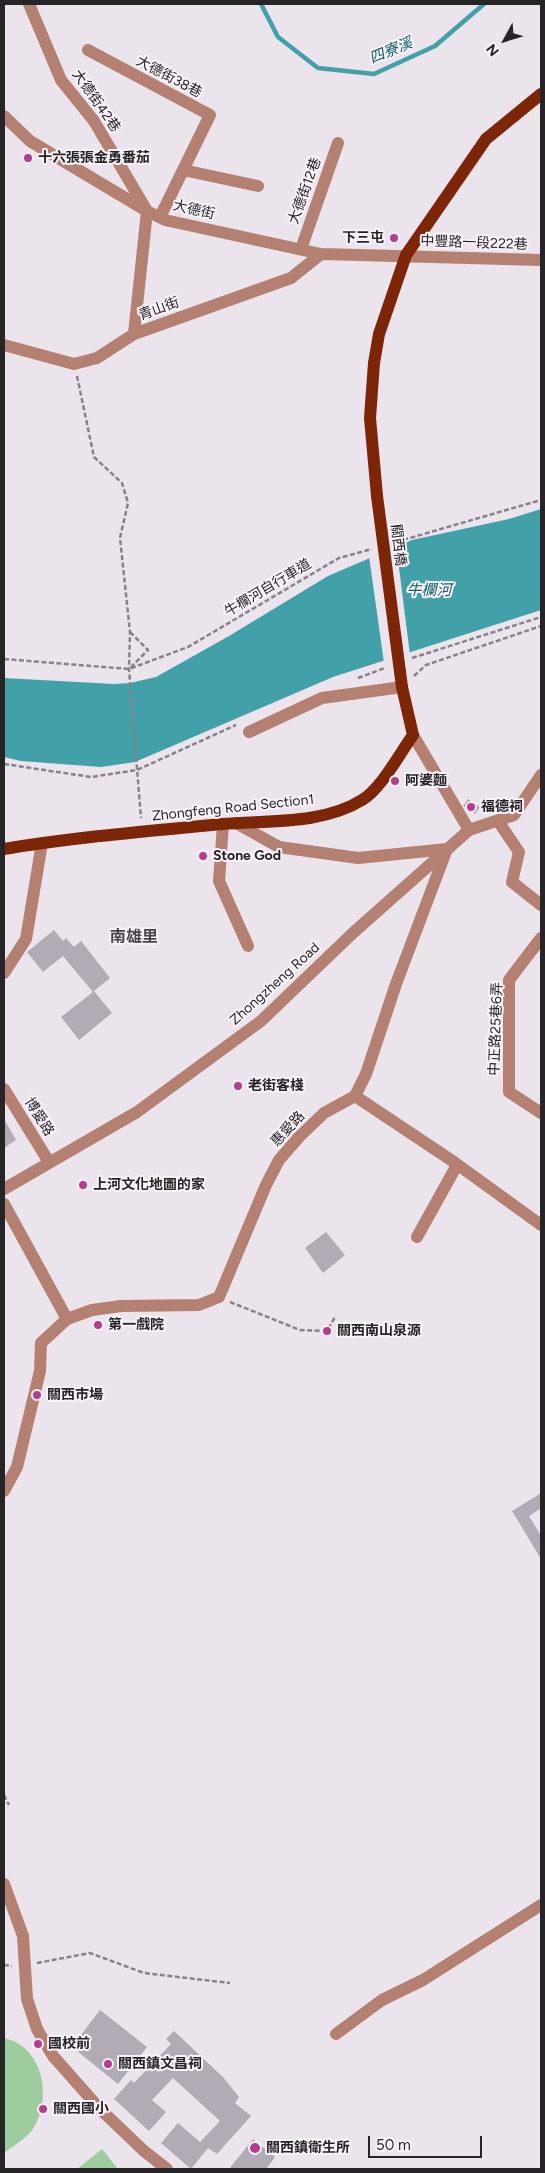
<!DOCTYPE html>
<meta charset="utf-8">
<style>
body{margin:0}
#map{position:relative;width:545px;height:2173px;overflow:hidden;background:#ebe4ed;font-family:Figtree,sans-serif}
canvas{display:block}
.frame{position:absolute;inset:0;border:5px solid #272427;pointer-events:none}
.north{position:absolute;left:480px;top:15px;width:50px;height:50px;-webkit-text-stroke:4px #f9f2fa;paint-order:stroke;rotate:231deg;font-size:14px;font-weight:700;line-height:20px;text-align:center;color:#272427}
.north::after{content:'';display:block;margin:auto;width:18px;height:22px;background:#272427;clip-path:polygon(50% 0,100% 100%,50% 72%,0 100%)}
.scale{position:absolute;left:368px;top:2136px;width:114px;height:22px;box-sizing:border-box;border:2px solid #272427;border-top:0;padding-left:6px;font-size:15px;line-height:18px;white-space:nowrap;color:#272427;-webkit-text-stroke:4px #f9f2fa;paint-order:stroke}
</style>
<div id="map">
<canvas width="545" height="2173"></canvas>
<div class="frame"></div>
<div class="north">N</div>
<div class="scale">50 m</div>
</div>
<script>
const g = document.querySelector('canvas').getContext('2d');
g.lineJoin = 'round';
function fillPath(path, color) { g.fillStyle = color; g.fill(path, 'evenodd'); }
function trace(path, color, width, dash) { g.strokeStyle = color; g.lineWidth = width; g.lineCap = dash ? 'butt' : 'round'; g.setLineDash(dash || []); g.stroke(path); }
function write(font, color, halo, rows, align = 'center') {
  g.font = font + ' Figtree,"Noto Sans TC",sans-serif'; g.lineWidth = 4; g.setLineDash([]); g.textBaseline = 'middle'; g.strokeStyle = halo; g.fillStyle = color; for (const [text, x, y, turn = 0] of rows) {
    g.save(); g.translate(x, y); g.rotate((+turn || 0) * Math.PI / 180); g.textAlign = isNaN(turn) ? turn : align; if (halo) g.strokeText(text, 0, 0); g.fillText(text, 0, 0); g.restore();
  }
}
fillPath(new Path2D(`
 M4,2038C43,2046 53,2098 33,2129C27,2138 13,2146 4,2153Z
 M102,2149L118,2169H77Z`), '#9dcc9f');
fillPath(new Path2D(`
 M541,509V610L333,677L135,762L101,767L21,761L4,757V678L114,684L130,683L156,677L229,636L328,576L412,540L509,519Z`), '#42a0a9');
fillPath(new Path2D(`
 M396,544L410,655L384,663L369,556Z`), '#ebe4ed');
trace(new Path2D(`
 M261,4L278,37L318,68L374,74L435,46L484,4`), '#42a0a9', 4.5);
fillPath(new Path2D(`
 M468,799L480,807L475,814L463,806Z
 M54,930L63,941L66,938L74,947L81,941L110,978L94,991L112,1013L79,1040L61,1017L93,992L63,956L43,972L27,952Z
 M4,1119L16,1140L4,1148Z
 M326,1232L345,1255L323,1273L305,1248Z
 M541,1493V1508L529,1516L541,1536V1559L512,1511Z
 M100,2010L147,2047L118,2084L72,2047Z
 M174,2031L223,2077L239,2097L235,2103L251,2116L217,2154L208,2148L191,2169L161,2143L178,2123L200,2142L220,2121L173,2078L152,2100L166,2112L149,2131L114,2099L131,2080L134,2083L171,2044L166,2039Z
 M253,2139L275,2157L266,2169H229Z`), '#b0abb4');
trace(new Path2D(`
 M77,376L94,457L122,483L128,503L120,538L130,632L129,669L141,818
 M396,542L541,500
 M130,632L148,650L130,668
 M412,658L541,617
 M4,659L129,669L188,647L339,558L372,549
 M414,676L426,665L541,626
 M358,678L385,668
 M4,764L91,777L137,770L236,725
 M230,1302L300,1330L327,1331L335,1317
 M4,1795L9,1805
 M37,1963L90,1953L144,1973L230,1983
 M4,1965L12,1966`), '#878288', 2.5, [5, 2.5]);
trace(new Path2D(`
 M29,4L61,80L94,121L147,211L134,334
 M88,50L210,115L160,217
 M4,116L30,141L147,211L165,220L321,254L541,260
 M183,170L258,186
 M301,249L338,143
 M4,345L74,364L97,358L134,334L291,278L321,254
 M249,732L322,698L402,687
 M413,735L469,830
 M498,821L519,852L512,882L541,905
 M223,824L219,881L248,946
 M541,938L509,980V1092L541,1113
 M4,973L26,939L42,843
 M4,1089L49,1162
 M355,1096L454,1162L541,1225
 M4,1189L137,1112L261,1021L354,932L469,830L514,815L541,775
 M4,1204L67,1319L92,1310L121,1306L199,1305L219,1297L266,1185L279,1160L299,1137L324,1113L355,1096L366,1074L396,984L447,849L358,858L279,847L236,823
 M417,1237L457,1165
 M4,1491L17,1467L40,1371L41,1343L67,1319
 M4,1884L23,1936L27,1999L37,2029L53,2056L99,2108L144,2151L167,2169
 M336,2034L382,2000L423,1980L541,1905`), '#b38071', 12);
trace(new Path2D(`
 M377,496L370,418L374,363L379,334L406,255L486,139L541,94
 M4,849C76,837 149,831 222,824C267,820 322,825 362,800C381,789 400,753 413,735L402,687`), '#7c2507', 12);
trace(new Path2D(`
 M377,496L402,687`), '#7c2507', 12);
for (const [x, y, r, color] of [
 [28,158,5,"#b73c8e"],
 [394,238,5,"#b73c8e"],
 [395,781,5,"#b73c8e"],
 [471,807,5,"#b73c8e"],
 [203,856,5,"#b73c8e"],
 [238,1086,5,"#b73c8e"],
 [83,1185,5,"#b73c8e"],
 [98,1325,5,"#b73c8e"],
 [327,1331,5,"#b73c8e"],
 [37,1395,5,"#b73c8e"],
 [38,2044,5,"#b73c8e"],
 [108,2064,5,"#b73c8e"],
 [43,2109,5,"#b73c8e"],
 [255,2148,6,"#b73c8e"]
]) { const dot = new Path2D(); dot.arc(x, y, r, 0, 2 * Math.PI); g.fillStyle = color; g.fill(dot); trace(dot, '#f9f2fa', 2); }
write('14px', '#272427', '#f9f2fa', [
 ["大德街38巷",169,77,28],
 ["大德街42巷",96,101,55],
 ["大德街12巷",305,191,-70],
 ["大德街",194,210,13],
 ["中豐路一段222巷",474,243,2],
 ["青山街",159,309,-20],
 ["關西橋",398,545,83],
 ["牛欄河自行車道",268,588,-31],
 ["Zhongfeng Road Section1",233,808,-6],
 ["Zhongzheng Road",275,984,-42],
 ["中正路25巷6弄",496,1029,-88],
 ["博愛路",39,1117,58],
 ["惠愛路",288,1129,-47]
]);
write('bold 14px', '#272427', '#f9f2fa', [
 ["十六張張金勇番茄",38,158],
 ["下三屯",384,238,"right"],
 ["阿婆麵",405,781],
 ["福德祠",481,807],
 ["Stone God",213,856],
 ["老街客棧",248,1086],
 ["上河文化地圖的家",93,1185],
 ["第一戲院",108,1325],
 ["關西南山泉源",337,1331],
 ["關西市場",47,1395],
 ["國校前",48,2044],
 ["關西鎮文昌祠",118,2064],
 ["關西國小",53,2109],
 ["關西鎮衛生所",266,2148]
], 'left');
write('italic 15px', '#136067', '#f9f2fa', [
 ["四寮溪",391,51,-22],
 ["牛欄河",429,591]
]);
write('bold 16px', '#49434a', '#f9f2fa', [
 ["南雄里",134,937]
]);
</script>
